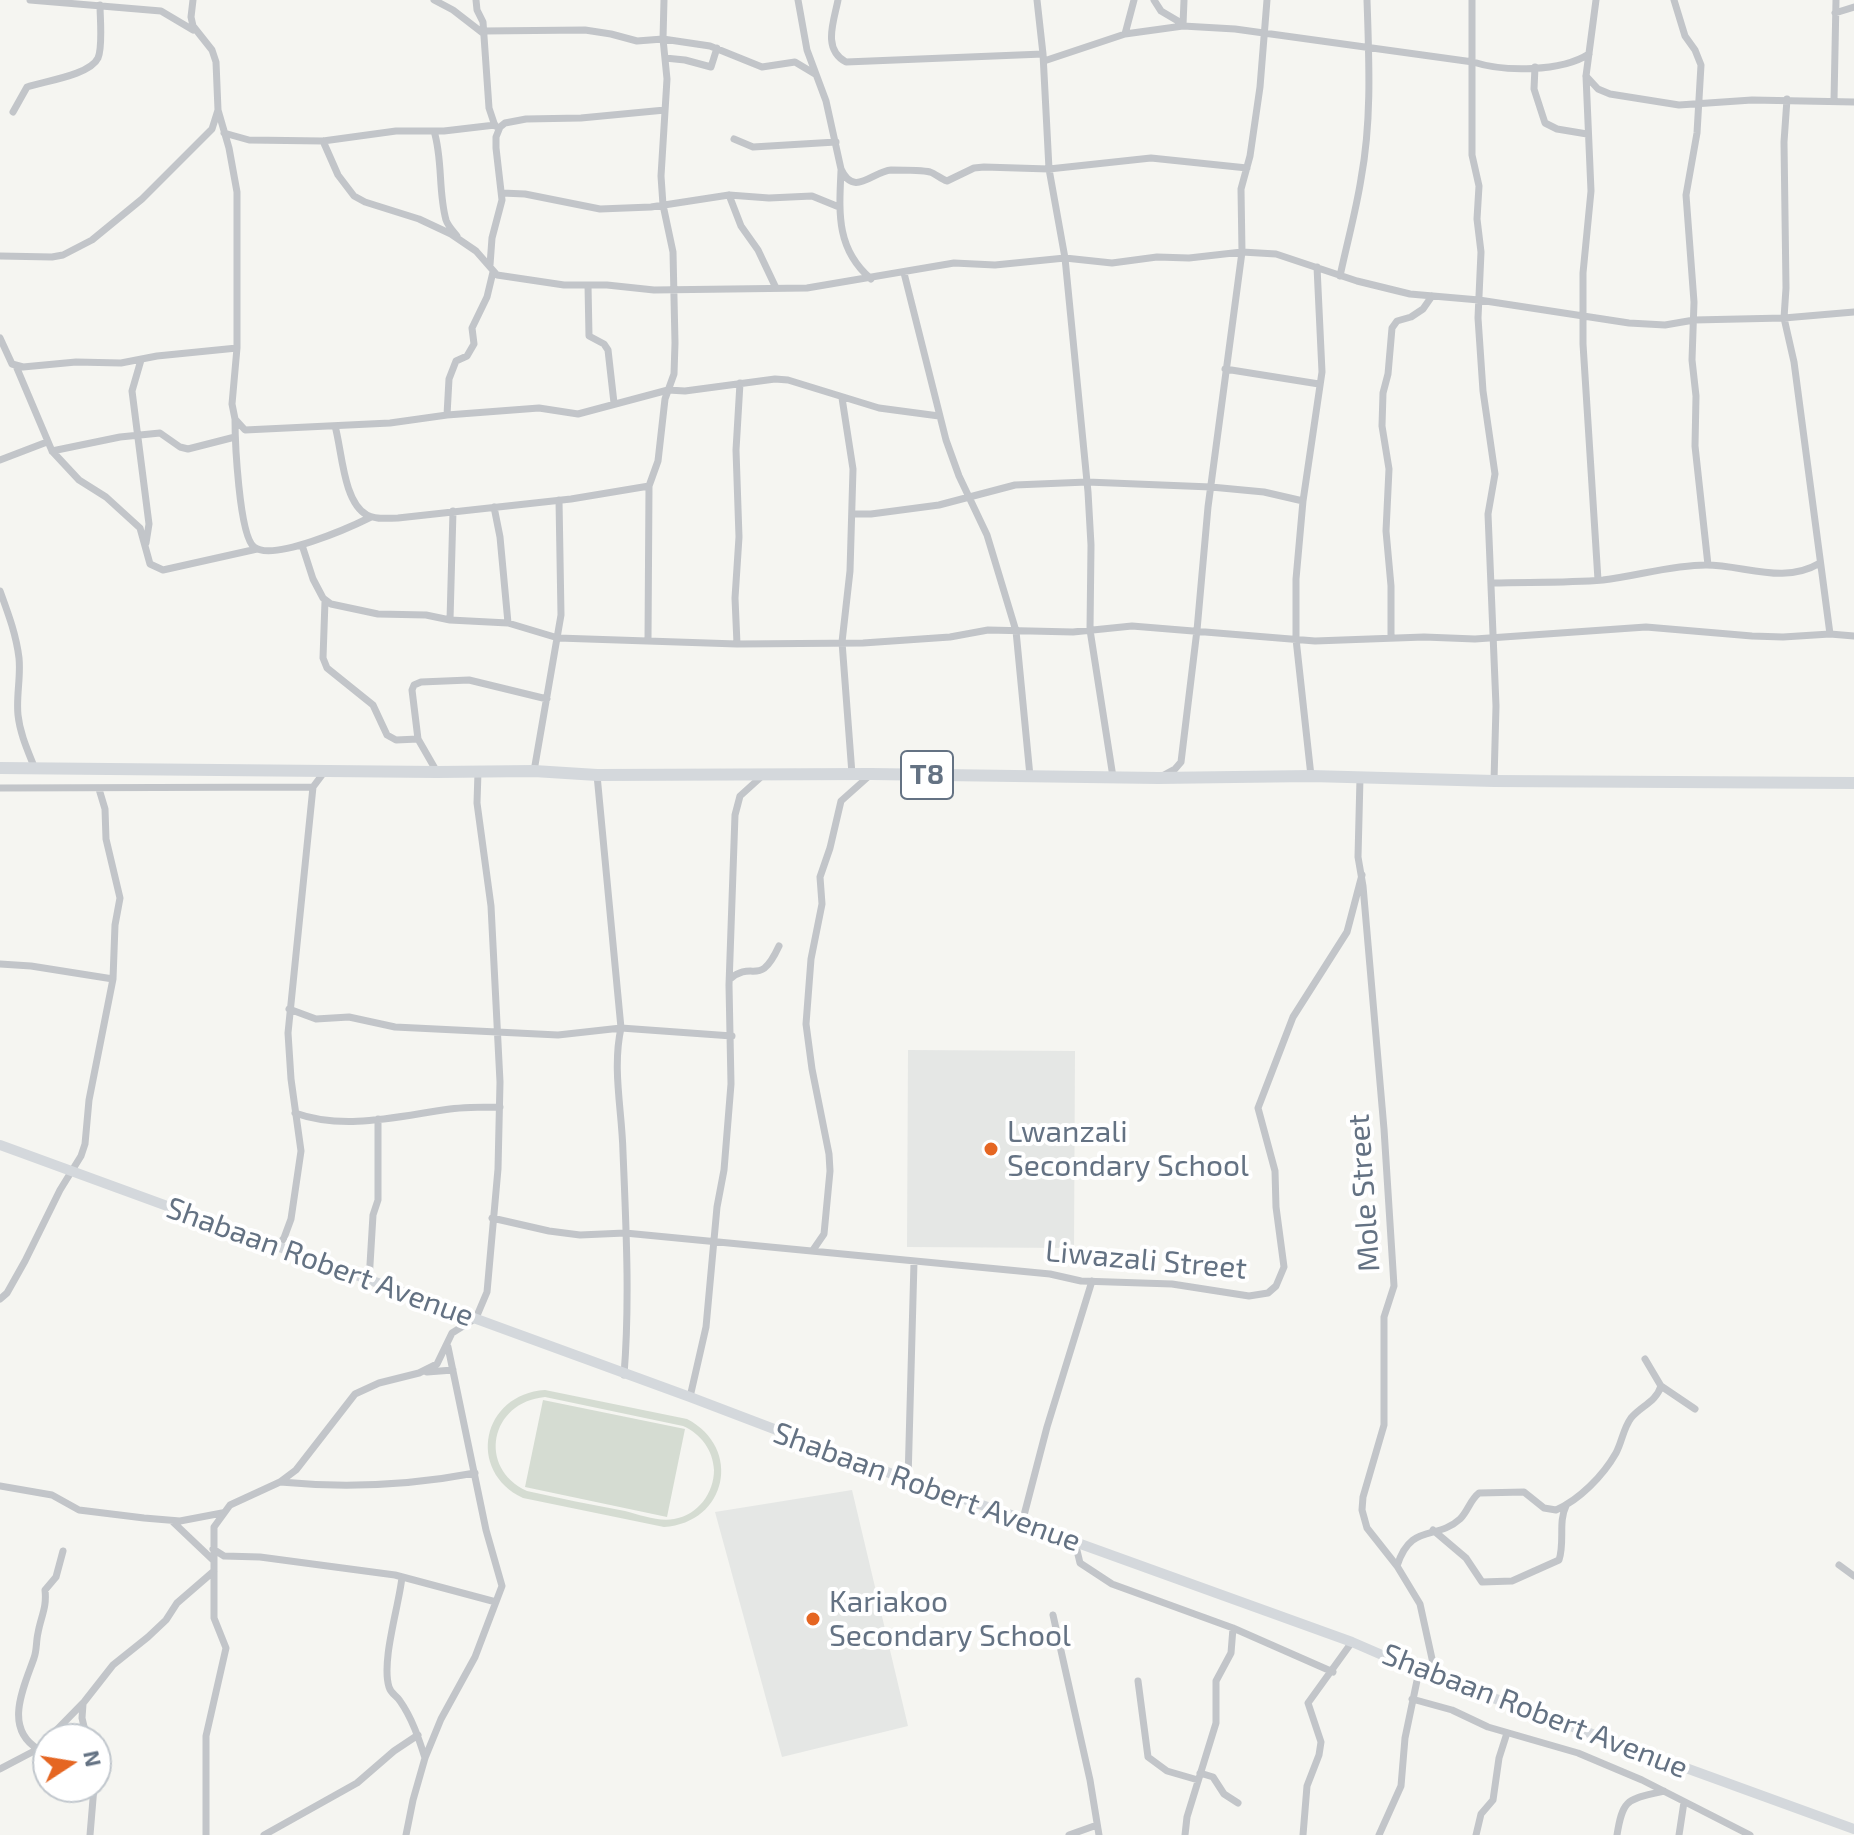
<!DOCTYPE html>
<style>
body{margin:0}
#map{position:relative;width:1854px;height:1835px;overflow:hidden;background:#f5f5f1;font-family:"Exo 2",sans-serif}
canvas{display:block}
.north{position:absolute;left:32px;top:1723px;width:80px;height:80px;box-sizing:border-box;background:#fff;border:2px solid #c1c7cd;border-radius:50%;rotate:78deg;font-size:22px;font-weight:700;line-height:32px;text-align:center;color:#647283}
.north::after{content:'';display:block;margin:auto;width:28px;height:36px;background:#e56622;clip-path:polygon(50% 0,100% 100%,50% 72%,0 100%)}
</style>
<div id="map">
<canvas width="1854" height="1835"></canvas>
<div class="north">N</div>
</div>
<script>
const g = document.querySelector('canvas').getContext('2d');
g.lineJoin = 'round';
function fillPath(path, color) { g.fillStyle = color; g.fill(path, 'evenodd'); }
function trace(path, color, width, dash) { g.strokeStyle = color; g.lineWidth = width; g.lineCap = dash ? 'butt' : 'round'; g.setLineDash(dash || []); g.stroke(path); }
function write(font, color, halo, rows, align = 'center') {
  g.font = font + ' "Exo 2",sans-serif'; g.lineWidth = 8; g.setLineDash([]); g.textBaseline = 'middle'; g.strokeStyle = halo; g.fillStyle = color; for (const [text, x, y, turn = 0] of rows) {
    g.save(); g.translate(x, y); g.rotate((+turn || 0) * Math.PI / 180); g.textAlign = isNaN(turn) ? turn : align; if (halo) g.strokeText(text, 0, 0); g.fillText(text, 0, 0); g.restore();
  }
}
fillPath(new Path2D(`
 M908,1050L1075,1051L1074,1248L907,1247Z
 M852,1490L908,1726L782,1757L715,1512Z`), '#e5e7e5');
fillPath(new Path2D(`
 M545,1390L687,1419C743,1448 727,1523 664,1527L523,1498C466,1471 482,1394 545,1390ZM545,1397L683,1426C701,1434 713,1450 714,1470C714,1493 698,1515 674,1519C659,1522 640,1515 625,1511C592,1505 559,1498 527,1491C477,1468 490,1402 545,1397Z
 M543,1400L685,1429L667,1517L525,1487Z`), '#d5dcd2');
trace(new Path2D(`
 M30,0L161,11L193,30
 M434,0L453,10L484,34
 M476,0L477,10L483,22L489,108L495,126
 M798,0L807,50L826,101L841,169C854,198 873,171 891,170C900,170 922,170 930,172C936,174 941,179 947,181L974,168L984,167L1049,169L1151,158L1247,168
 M838,0C834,21 822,49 846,62L1043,54
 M1037,0L1043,54L1049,169L1065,258L1088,492L1091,545L1090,630L1113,777
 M1154,0L1161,11L1183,24
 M1472,0V155L1479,186L1477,219L1481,252L1478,318L1483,391L1495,474L1488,514L1496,706L1494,781
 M1596,0L1586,76L1591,191L1583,273V344L1598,580
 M1674,0L1685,36L1695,50L1701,65L1697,133L1686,195L1694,302L1692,360L1696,396L1695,446L1708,565
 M1835,13L1854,7
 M1183,25L1184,0
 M484,31L585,30L611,34L637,41L663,39L710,46L762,67L795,62L815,74
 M1125,34L1134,0
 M665,58L685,60L711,67L717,48
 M1044,61L1125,34L1183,26L1235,29L1473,62C1504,72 1561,72 1589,54
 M1535,67L1534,89L1545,123L1557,129L1587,134
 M1586,76L1598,89L1610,94L1679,105L1752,100L1854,102
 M1787,99L1784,142L1786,288L1784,318L1794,362L1830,634
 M1834,101L1836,0
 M218,110L229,148L237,192V348L232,404L235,419L245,430L390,423L447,415L539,408L578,414L668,390L685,391L775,379L788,380L879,408L939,416
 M13,112L27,87C45,81 90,75 98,58C103,47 100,18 100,5
 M434,131C443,160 438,191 446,220C448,226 454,232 457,236
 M224,133L249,140L323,141L396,131H444L495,125
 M734,139L753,147L836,142
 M323,141L338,175L354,196L365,202L419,219L451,234L476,251L497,275L564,285H607L654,290L807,288L954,263L995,265L1065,258L1112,263L1157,257L1189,258L1242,252L1241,189L1250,156L1260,87L1267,0
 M841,171C839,213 836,249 871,279
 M502,193L525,194L600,209L651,207L729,195L769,198L812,196L839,207
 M729,195L741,226L758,250L776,288
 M0,256L52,257L63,255L92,240L142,199L212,129L218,110L216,62L212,50L193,26L191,17L193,0
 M490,265L492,238L502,200L496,148V137L500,127L505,123L526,119L581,118L665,110
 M904,273L946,440L959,476L987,535L1016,631L1030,776
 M1340,276C1347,243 1356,211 1361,179C1372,120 1369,60 1367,0
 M588,285L589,336L604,344L608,350L614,403
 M0,338L12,364L23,367L76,362L121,363L157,356L237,348
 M141,360L132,391L149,524L146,543
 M16,366L52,451L79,480L106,497L140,528L150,564L163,570L257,549
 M1225,369L1319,384
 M842,398L853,469L850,571L842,642L852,774
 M447,415L449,379L456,361L467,356L474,344L472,328L487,297L493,272
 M235,419C235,440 239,535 254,547C273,562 351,527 371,517
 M335,426C342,450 343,502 367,515C376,520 388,518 398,518L571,499L649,486
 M52,451L120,437L160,433L180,447L188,449L235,437
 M0,460L47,442
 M494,507L500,537L508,623
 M852,514H871L939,505L1015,485L1087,482L1211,487L1264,492L1303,501
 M302,545L313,579L323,598L331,604L378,614L426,615L450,620L508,623L558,638L737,644L863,643L950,637L988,630L1073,632L1132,626L1315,641L1424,637L1475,639L1646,627L1752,636L1783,637L1830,634L1854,636
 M1493,583C1529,582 1567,583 1603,580C1637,576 1672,565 1706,565C1745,565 1783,585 1820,563
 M0,591C8,613 16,634 19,658C21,677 16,696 18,715C20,734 28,751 35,769
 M325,601L323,658L327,668L373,705L387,735L396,740L418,739
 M450,620L453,511
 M1391,637V586L1386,531L1389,469L1382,426L1383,393L1388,374L1392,328L1397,321L1411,317L1423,309L1432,296
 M648,640L649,486L658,461L665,399L674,374L675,343L673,252L663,205L661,176L667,79L663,39L664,0
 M737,644L735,598L739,537L736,450L740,383
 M534,771L561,615L559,500
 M437,772L418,739L412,690L414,685L421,682L469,680L547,699
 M597,775L621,1028C612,1069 622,1110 623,1152C626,1226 630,1301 624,1375
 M1164,775L1175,769L1181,762L1197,630L1208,507L1242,252L1276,254L1357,281L1410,294L1479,300L1629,323L1665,325L1694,320L1784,318L1854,312
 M1311,776L1296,639V579L1303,501L1322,372L1317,267
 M1360,778L1358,857L1363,886L1384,1129L1394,1286L1384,1317V1425L1363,1497L1362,1510L1367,1528L1397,1566L1420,1604L1436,1677
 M0,788L313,787
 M0,964L31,966L113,979
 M730,979C754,959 759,989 779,946
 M289,1009L316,1019L349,1017L395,1027L558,1035L621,1028L732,1036
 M295,1113C345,1131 399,1116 450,1109C466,1107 483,1107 500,1107
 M492,1218L549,1231L580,1235L625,1233L1050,1274L1081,1281L1172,1284L1249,1296L1268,1293L1276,1286L1284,1267L1276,1207L1275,1171L1258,1108L1293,1017L1347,932L1362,875
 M277,1247L284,1238L291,1219L301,1151L291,1079L288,1033L313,787L325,771
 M813,1250L824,1234L830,1171L829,1154L812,1069L806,1024L811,959L822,904L820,877L830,848L841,801L869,776
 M369,1281L373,1215L378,1200V1119
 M0,1299L7,1293L25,1261L60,1190L81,1156L85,1144L89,1100L113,979L115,925L120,898L106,839L105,809L99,789
 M1645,1359L1661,1386L1695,1409
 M427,1372L453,1370
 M690,1397L706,1327L717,1207L724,1170L731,1084L729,985L735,815L740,796L761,777
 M908,1480L914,1262
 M280,1482C344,1488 412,1485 475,1473
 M0,1486L52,1495L79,1510L144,1518L180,1521L222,1513
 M1023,1519L1047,1427L1092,1281
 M173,1522L213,1560
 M1433,1530L1466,1558L1482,1582L1512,1581L1559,1560C1565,1542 1558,1522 1566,1506
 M1075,1542L1080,1563L1112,1584L1233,1628L1333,1672
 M213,1549L224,1556L260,1557L395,1575L496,1602
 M1839,1565L1854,1576
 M1397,1566C1411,1522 1436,1541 1460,1519C1468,1511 1470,1500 1479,1493L1524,1492L1544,1508L1556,1510C1579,1500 1603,1476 1616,1453C1622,1442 1623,1429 1631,1418C1641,1406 1656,1402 1661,1386
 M402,1577C399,1606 381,1661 389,1687C391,1694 396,1695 400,1701C412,1718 419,1739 425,1758
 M1053,1615L1090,1780L1099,1835
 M1138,1681L1148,1757L1167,1771L1198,1780
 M1412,1699L1452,1710L1488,1727L1578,1753L1642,1780L1750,1835
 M83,1704L82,1718L87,1739
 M38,1749C3,1728 24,1687 34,1658C37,1650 36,1641 38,1633C41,1616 47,1608 45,1590L56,1577L63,1551
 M0,1769L38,1749L84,1702L113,1665L148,1637L166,1620L177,1603L214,1571
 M1200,1773L1213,1777L1224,1794L1238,1803
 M90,1835L94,1787
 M206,1835V1736L226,1648L214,1618V1527L230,1505L280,1482L296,1470L355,1394L379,1383L419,1373L437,1364L452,1333L476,1318L487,1292L498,1169L500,1082L491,906L477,803L478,772
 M264,1835L357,1783L394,1751L418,1735
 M406,1835L413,1800L425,1758L441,1719L475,1657L502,1586L486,1530L448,1347
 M1069,1835L1097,1825
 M1185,1835L1187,1817L1216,1723V1681L1231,1653L1233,1628
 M1303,1835L1307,1786L1319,1755L1321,1742L1308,1703L1352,1642
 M1379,1835L1401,1786L1405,1738L1419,1671
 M1476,1835L1481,1814L1493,1800L1499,1758L1507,1733
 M1617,1835C1623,1797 1628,1800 1664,1791
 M1679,1835L1684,1802`), '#c2c5c9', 7);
trace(new Path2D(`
 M0,1145L690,1397L908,1480L1023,1519L1075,1542L1352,1642L1419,1671L1854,1829`), '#d4d8dc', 10);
trace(new Path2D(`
 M0,768L437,772L534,771L597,775L871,774L1158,778L1311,776L1494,781L1854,783`), '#d4d8dc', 12);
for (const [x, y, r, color] of [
 [991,1149,8,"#e56622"],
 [813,1619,8,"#e56622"]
]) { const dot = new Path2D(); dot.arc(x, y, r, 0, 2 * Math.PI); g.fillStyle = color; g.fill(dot); trace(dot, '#fff', 3); }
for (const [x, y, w] of [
 [927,775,52]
]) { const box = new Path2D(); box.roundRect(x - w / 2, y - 24, w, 48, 6); g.fillStyle = '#fff'; g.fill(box); trace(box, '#647283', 2); }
write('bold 28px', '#647283', null, [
 ["T8",927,775]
]);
write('30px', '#647283', '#fff', [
 ["Lwanzali",1007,1132],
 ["Secondary School",1007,1166],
 ["Kariakoo",829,1602],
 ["Secondary School",829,1636]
], 'left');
write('30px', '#647283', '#fff', [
 ["Mole Street",1364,1193,-94],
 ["Liwazali Street",1146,1260,5],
 ["Shabaan Robert Avenue",320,1262,20],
 ["Shabaan Robert Avenue",927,1487,20],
 ["Shabaan Robert Avenue",1535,1711,21]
]);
</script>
